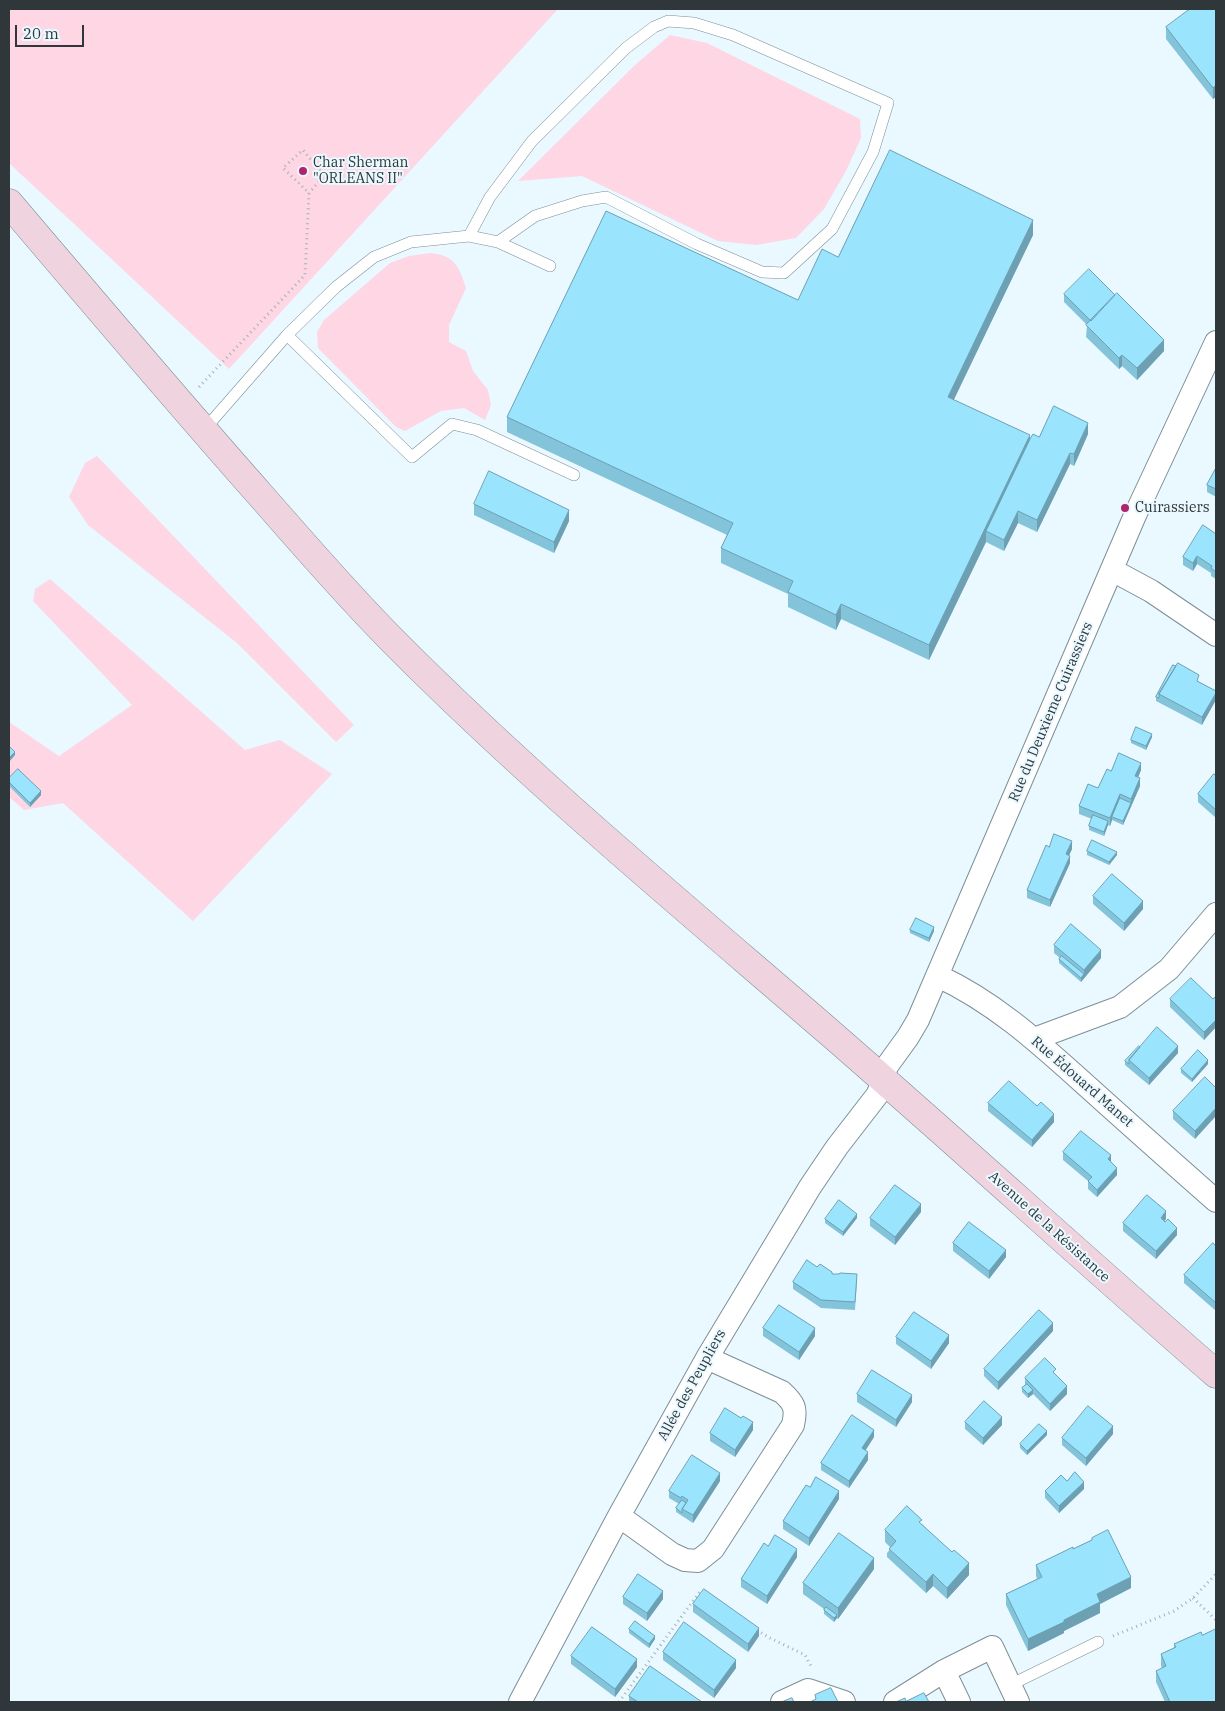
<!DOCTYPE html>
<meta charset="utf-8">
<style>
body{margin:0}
#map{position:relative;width:1225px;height:1711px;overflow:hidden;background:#e9f9ff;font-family:"IBM Plex Serif",serif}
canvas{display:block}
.frame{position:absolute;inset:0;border:10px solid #2f373a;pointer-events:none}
.scale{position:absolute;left:15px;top:25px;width:69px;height:22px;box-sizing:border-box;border:2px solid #2f373a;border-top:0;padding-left:6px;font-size:15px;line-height:18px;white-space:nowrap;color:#2f373a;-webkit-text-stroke:4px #e9f9ff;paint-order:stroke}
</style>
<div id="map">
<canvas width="1225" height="1711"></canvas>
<div class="frame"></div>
<div class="scale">20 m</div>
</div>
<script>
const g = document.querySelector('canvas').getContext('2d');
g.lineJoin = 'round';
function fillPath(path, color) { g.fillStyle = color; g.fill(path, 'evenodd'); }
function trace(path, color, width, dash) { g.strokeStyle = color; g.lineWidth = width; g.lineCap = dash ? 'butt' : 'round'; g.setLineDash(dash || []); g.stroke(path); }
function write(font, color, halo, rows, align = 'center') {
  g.font = font + ' "IBM Plex Serif",serif'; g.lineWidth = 4; g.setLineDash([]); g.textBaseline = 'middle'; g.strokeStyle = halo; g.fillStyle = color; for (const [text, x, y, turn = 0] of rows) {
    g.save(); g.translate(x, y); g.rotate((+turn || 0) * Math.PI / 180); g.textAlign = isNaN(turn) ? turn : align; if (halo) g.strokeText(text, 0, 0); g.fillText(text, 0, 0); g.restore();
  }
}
fillPath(new Path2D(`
 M9,9H558L229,369L9,163Z
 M670,35L707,43L860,119L861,138L846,171L824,209L796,238L756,245L718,241L582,176L518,181L635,65Z
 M430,253C454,255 459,266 466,288L449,325V342L466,351L473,371L488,390L491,405L485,420L464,408L441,411L405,431L396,427L318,348L317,332L324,320L390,263L409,256Z
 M97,456L354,725L336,742L237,643L88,525L69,497L85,463Z
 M50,579L245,750L280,740L332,774L193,921L63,803L24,810L9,797V722L59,756L132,705L33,601L35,589Z`), '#fed6e4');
const service = new Path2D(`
 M469,236L490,197L532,141L626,48L654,27L668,21L694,23L733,35L888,103L873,152L832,229L784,273L762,272L697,244L606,197L582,201L535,216L498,242
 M287,335L336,287L374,257L411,242L469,236L498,242L550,266
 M203,431L287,335L412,457L452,424L477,430L574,475
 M1010,1685L1098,1642`);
const minor = new Path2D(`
 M1112,570L1151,591L1216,635
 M938,976C996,1003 1040,1044 1088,1087C1130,1125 1173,1163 1216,1201
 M1034,1039L1120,1007L1169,969L1216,914
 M619,1516L672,1554L685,1560L698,1561L713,1549L793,1425C797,1408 794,1403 782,1392L707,1358
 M944,1671L959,1702
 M520,1702L619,1516L707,1358L810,1187L837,1147L878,1094L887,1066L908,1037L918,1020L1136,513L1216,342
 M782,1702L808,1690L844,1702
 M895,1702L944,1671L992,1647L1018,1702`);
const secondary = new Path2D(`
 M9,203C93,302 177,401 263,498C306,547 348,596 394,642C531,780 682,905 829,1032C959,1145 1086,1261 1216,1374`);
trace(service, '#7d8f96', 12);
trace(minor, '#7d8f96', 24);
trace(secondary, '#7d8f96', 29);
trace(new Path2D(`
 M199,387L305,275L309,193L283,168L303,150L324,176L309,193
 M1193,1598L1216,1620
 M757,1630L768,1637L805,1655L812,1668
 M1113,1636L1174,1611L1193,1598L1216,1574
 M619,1702L701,1590`), '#a4b1b6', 3, [1, 4]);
trace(service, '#fff', 11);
trace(minor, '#fff', 22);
trace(secondary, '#efd4df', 28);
fillPath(new Path2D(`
 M1216,11V97L1213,99L1166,39V27Z
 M1033,235L953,400L1030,439L1039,437L1088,434L1074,466L1070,464L1037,532L1018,523L1004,551L986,542L929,660L841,619L836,630L788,607V594L721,563V548L727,535L507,432V417L798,300L838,257Z
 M1064,294L1164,351L1137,380L1122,366L1119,369L1086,337L1087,325L1064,302Z
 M1216,468V497L1207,492V485Z
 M474,504L569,521L554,553L474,515Z
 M1216,534V579L1211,576V573L1197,564L1193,571L1183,565V557Z
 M1173,665L1199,682L1216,691L1202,725L1156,701V697Z
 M1152,737L1146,750L1131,743V740Z
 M1141,770L1138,778L1140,786L1123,825L1112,820L1110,826L1108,825L1104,836L1089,830V826L1092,819L1079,814V806L1098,788L1111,771Z
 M1216,776V818L1198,802V794Z
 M9,778L41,795L30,807L9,786Z
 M1049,847L1072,849L1069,855L1070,863L1050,907L1027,898V890Z
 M1087,851L1117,855L1109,865L1087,855Z
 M1093,896L1143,909L1124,931L1093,904Z
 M910,930L934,931L929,942L910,933Z
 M1054,945L1101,958L1081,982L1059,963V959L1060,958L1054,953Z
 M1216,996V1027L1204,1040L1170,1007V999H1213Z
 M1140,1047L1178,1053L1149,1085L1125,1065V1061Z
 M1208,1064L1192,1082L1181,1073V1069Z
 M1216,1088L1195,1139L1173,1119V1111Z
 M988,1103L1037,1106L1054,1122L1032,1147L988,1111Z
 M1063,1152L1111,1163L1117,1175L1097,1197L1088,1189V1181L1063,1160Z
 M921,1212L895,1245L870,1226V1218Z
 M857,1218L843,1236L825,1223V1219Z
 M1166,1219L1164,1221L1177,1235L1156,1259L1123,1231V1223Z
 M953,1243L1006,1257L989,1279L953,1251Z
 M1216,1246V1311L1184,1283V1275Z
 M817,1267L832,1274L857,1281L855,1310L821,1308L793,1289V1282Z
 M763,1328L815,1336L799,1360L763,1336Z
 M1053,1331L998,1390L984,1376V1369Z
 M896,1337L949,1343L931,1369L896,1344Z
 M1056,1375L1067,1394L1050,1411L1033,1394L1028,1398L1022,1392V1388L1025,1385V1378Z
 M857,1394L912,1402L896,1427L857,1402Z
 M741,1418L753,1430L735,1457L710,1441V1433Z
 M965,1422L1002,1425L983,1445L965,1429Z
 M1113,1434L1086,1466L1062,1445V1438Z
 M1047,1435L1027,1455L1020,1448V1444Z
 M874,1437L865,1450L868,1460L849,1488L821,1470V1463Z
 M720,1481L693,1523L676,1512V1508L679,1504L669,1498V1491Z
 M1067,1481L1084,1489L1059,1513L1045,1498V1491Z
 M810,1487L839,1499L809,1546L783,1529V1521Z
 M922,1524L969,1575L947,1599L933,1586L926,1593L887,1557V1553L891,1548L885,1542V1530Z
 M1092,1538L1131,1588L1100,1604V1613L1064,1631V1633L1028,1651L1006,1605V1594L1037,1579L1036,1576V1565L1073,1549L1092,1540Z
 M768,1546L797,1557L767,1604L741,1587V1579Z
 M874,1569L838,1619L837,1618L834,1622L824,1614V1609L803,1594V1583Z
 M623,1597L663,1599L647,1621L623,1604Z
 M693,1604L759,1636L748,1652L693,1612Z
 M629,1629L655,1639L649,1648L629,1633Z
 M1202,1635L1216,1702H1165L1156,1682V1671L1162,1668L1161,1666V1654L1174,1648V1644Z
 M663,1652L736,1668L714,1698L663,1660Z
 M571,1656L637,1667L615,1697L571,1664Z
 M629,1696L702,1702H629Z`), '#84c4da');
fillPath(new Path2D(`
 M1216,85V97L1213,99V88Z
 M1033,220V235L948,412V397Z
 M1164,340V351L1137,380V368Z
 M1122,355V366L1119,369V358Z
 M1088,423V434L1074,466V454Z
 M1030,435V450L986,531V542L929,660V645Z
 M1070,453V464L1037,532V520Z
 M569,510V521L554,553V542Z
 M1018,511V523L1004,551V540Z
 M1197,556V564L1193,571V563Z
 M841,604V619L836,630V615Z
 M1216,693V700L1202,725V717Z
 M1152,734V737L1146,750V746Z
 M15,752V755L9,762V758Z
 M1141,763V770L1135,784V776Z
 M1140,778V786L1123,825V821L1131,803V799Z
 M41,791V795L30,807V803Z
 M1120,794V802L1112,817V820L1110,826V818Z
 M1108,821V825L1104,836V832Z
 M1072,841V849L1066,862V854Z
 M1117,852V855L1109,865V862Z
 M1070,856V863L1050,907V900Z
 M1143,901V909L1124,931V923Z
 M934,927V931L929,942V938Z
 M1101,950V958L1081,982V978L1084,974V970Z
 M1216,1020V1027L1204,1040V1032Z
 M1178,1046V1053L1149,1085V1078Z
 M1208,1060V1064L1192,1082V1079Z
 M1216,1108V1116L1195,1139V1131Z
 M1054,1114V1122L1032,1147V1140Z
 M1111,1155V1163L1108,1159Z
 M1117,1168V1175L1097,1197V1190Z
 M921,1204V1212L895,1245V1237Z
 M1166,1211V1219L1161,1225V1218Z
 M857,1214V1218L843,1236V1232Z
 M1177,1228V1235L1156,1259V1251Z
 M1006,1250V1257L989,1279V1271Z
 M1053,1323V1331L998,1390V1382Z
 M815,1328V1336L799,1360V1352Z
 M949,1335V1343L931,1369V1361Z
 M1067,1386V1394L1050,1411V1404Z
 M1033,1390V1394L1028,1398V1394Z
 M912,1395V1402L896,1427V1420Z
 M1002,1417V1425L983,1445V1438Z
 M753,1422V1430L735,1457V1450Z
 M1113,1426V1434L1086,1466V1458Z
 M874,1430V1437L862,1456V1448Z
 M1047,1431V1435L1027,1455V1451Z
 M868,1452V1460L849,1488V1481Z
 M720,1473V1481L693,1523V1515Z
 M1084,1482V1489L1059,1513V1506Z
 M839,1491V1499L809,1546V1538Z
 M797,1549V1557L767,1604V1596Z
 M874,1558V1569L838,1619V1608Z
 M969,1563V1575L947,1599V1588Z
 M933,1574V1586L926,1593V1582Z
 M1131,1577V1588L1100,1604V1613L1064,1631V1633L1028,1651V1639L1064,1620L1097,1594Z
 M663,1591V1599L647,1621V1613Z
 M837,1615V1618L834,1622V1618Z
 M759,1628V1636L748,1652V1644Z
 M655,1636V1639L649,1648V1644Z
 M637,1659V1667L615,1697V1689Z
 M736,1660V1668L714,1698V1690Z`), '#6ca0b2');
const building = new Path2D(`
 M1190,9H1214L1216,11V85L1213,88L1166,27Z
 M890,150L1033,220L948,397L1030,435L929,645L841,604L836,615L788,592L793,581L721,548L733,523L507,417L606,211L798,300L822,249L838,257Z
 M1089,269L1115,295L1091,321L1064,294Z
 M1117,293L1164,340L1137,368L1122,355L1119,358L1086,325Z
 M1054,406L1088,423L1074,454L1070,453L1037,520L1018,511L1004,540L986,531L1030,439L1033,434L1039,437Z
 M1216,468V489L1207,485Z
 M489,471L569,510L554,542L474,504Z
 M1203,525L1216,534V572L1211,568L1212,566L1197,556L1193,563L1183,557Z
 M1178,663L1199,675L1197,681L1216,691V693L1202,717L1159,694Z
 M1173,665L1176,666L1159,694V698L1156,697Z
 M1136,727L1152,734L1146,746L1131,740Z
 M9,746L15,752L9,758Z
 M1119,753L1141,763L1135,776L1140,778L1131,799L1120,794L1110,818L1079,806L1088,784L1098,788L1107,769L1111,771Z
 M18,769L41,791L30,803L9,782V778Z
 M1214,774L1216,776V810L1198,794Z
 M1120,798L1131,803L1123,821L1112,817Z
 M1093,815L1108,821L1104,832L1089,826Z
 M1054,834L1072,841L1066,854L1070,856L1050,900L1027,890L1046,845L1049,847Z
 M1092,840L1117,852L1109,862L1087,851Z
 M1112,874L1143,901L1124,923L1093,896Z
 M916,918L934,927L929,938L910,930Z
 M1071,924L1101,950L1084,970L1054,945Z
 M1062,956L1084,974L1081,978L1059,959Z
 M1191,978L1213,999L1216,996V1020L1204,1032L1170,999Z
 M1157,1027L1178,1046L1149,1078L1129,1060Z
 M1139,1046L1140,1047L1129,1060V1064L1125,1061Z
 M1198,1050L1208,1060L1192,1079L1181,1069Z
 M1205,1077L1216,1088V1108L1195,1131L1173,1111Z
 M1009,1081L1037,1106L1041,1102L1054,1114L1032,1140L988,1103Z
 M1081,1131L1111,1155L1108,1159L1117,1168L1097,1190L1088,1181L1092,1177L1063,1152Z
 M895,1185L921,1204L895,1237L870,1218Z
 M1147,1195L1166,1211L1161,1218L1165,1222L1168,1219L1177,1228L1156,1251L1123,1223Z
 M839,1200L857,1214L843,1232L825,1219Z
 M969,1222L1006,1250L989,1271L953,1243Z
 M1213,1243L1216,1246V1303L1184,1275Z
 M807,1260L817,1267L820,1264L832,1272V1274H839L840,1273L857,1274L855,1302L821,1300L793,1282Z
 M779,1305L815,1328L799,1352L763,1328Z
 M1039,1310L1053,1323L998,1382L984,1369Z
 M914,1312L949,1335L931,1361L896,1337Z
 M1045,1358L1056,1369L1053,1372L1067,1386L1050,1404L1025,1378Z
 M872,1370L912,1395L896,1420L857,1394Z
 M1027,1384L1033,1390L1028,1394L1022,1388Z
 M984,1401L1002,1417L983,1438L965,1422Z
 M1088,1406L1113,1426L1086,1458L1062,1438Z
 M725,1408L741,1418L743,1416L753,1422L735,1450L710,1433Z
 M852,1415L874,1430L862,1448L868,1452L849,1481L821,1463Z
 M1039,1424L1047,1431L1027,1451L1020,1444Z
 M692,1455L720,1473L693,1515L682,1509L688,1500L682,1496L681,1498L669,1491Z
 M1075,1472L1084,1482L1059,1506L1045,1491L1061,1475L1067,1481Z
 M816,1477L839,1491L809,1538L783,1521L806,1485L810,1487Z
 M682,1500L686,1503L682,1509V1513L676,1508Z
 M907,1506L922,1520L919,1522L952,1552L954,1550L969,1563L947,1588L933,1574L926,1582L889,1549L896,1541L885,1530Z
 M1108,1530L1131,1577L1097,1594L1100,1602L1064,1620V1622L1028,1639L1006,1594L1042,1577L1036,1565L1073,1547V1549L1092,1540V1538Z
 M839,1533L874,1558L838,1608L803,1583Z
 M775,1535L797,1549L767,1596L741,1579L764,1543L768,1546Z
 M638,1574L663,1591L647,1613L623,1597Z
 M704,1589L759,1628L748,1644L693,1604Z
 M826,1607L837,1615L834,1618L824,1610Z
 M635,1621L655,1636L649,1644L629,1629Z
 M684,1622L736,1660L714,1690L663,1652Z
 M592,1627L637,1659L615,1689L571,1656Z
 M1216,1629V1702H1170L1156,1671L1166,1666L1161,1654L1176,1647L1174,1644L1201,1632L1202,1635Z
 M650,1666L702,1702H638L629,1696Z
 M831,1688L838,1702H810L816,1699L815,1695Z
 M924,1693L929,1702H896L905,1698L906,1701Z
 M792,1698L794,1702H782Z`);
fillPath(building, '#9ae4fe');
trace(building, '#6ca0b2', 1);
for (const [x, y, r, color] of [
 [303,171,5,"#ad256a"],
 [1125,508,5,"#ad256a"]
]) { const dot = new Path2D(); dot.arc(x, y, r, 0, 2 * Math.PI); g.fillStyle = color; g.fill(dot); trace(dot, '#e9f9ff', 2); }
write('14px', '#2f373a', '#e9f9ff', [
 ["Char Sherman",313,163],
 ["\"ORLEANS II\"",313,179],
 ["Cuirassiers",1135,508]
], 'left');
write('14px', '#2f373a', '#e9f9ff', [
 ["Rue du Deuxieme Cuirassiers",1051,712,-67],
 ["Rue Édouard Manet",1082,1082,41],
 ["Avenue de la Résistance",1049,1227,42],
 ["Allée des Peupliers",692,1385,-61]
]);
</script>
